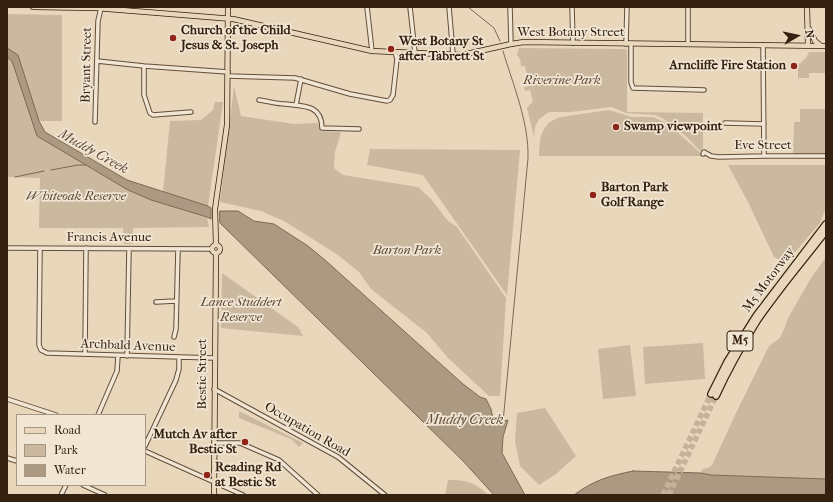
<!DOCTYPE html>
<style>
body{margin:0}
#map{position:relative;width:833px;height:502px;overflow:hidden;background:#e9d7bc;font-family:"IM FELL French Canon",serif}
canvas{display:block}
.frame{position:absolute;inset:0;border:8px solid #35210f;pointer-events:none}
.legend{position:absolute;left:16px;top:414px;width:130px;height:72px;box-sizing:border-box;background:#f1e5d3;border:1px solid #a69785;margin:0;padding:5px 7px;list-style:none;font-size:12px;color:#35210f}
.legend li{display:flex;align-items:center;gap:8px;height:20px}
.legend b{width:20px;border:1px solid #a69785}
.north{position:absolute;left:777px;top:16px;width:40px;height:40px;-webkit-text-stroke:3px #f1e5d3;paint-order:stroke;rotate:81deg;font-size:11px;font-weight:700;line-height:16px;text-align:center;color:#35210f}
.north::after{content:'';display:block;margin:auto;width:14px;height:18px;background:#35210f;clip-path:polygon(50% 0,100% 100%,50% 72%,0 100%)}
</style>
<div id="map">
<canvas width="833" height="502"></canvas>
<div class="frame"></div>
<ul class="legend">
<li><b style="height:5px;background:#e9d7bc"></b>Road</li>
<li><b style="height:11px;background:#cab89f"></b>Park</li>
<li><b style="height:11px;background:#ac9981"></b>Water</li>
</ul>
<div class="north">N</div>
</div>
<script>
const g = document.querySelector('canvas').getContext('2d');
g.lineJoin = 'round';
function fillPath(path, color) { g.fillStyle = color; g.fill(path, 'evenodd'); }
function trace(path, color, width, dash) { g.strokeStyle = color; g.lineWidth = width; g.lineCap = dash ? 'butt' : 'round'; g.setLineDash(dash || []); g.stroke(path); }
function write(font, color, halo, rows, align = 'center') {
  g.font = font + ' "IM FELL French Canon",serif'; g.lineWidth = 3.5; g.setLineDash([]); g.textBaseline = 'middle'; g.strokeStyle = halo; g.fillStyle = color; for (const [text, x, y, turn = 0] of rows) {
    g.save(); g.translate(x, y); g.rotate((+turn || 0) * Math.PI / 180); g.textAlign = isNaN(turn) ? turn : align; if (halo) g.strokeText(text, 0, 0); g.fillText(text, 0, 0); g.restore();
  }
}
fillPath(new Path2D(`
 M7,14L62,15V121H39L18,55L7,48Z
 M519,48L626,49L627,51V112L703,113V151L701,152L687,137L662,118L655,115L626,113L611,107L571,112H549L539,119L535,127L534,137L527,108L533,101L530,90L525,91L524,87L529,86L525,66H521L520,59L517,55Z
 M809,52H826V73H809V78H799L798,81V65L806,58Z
 M7,57L12,61L37,136L128,190L151,200L207,217L209,227L133,228V244H124L123,228H39L40,178L7,177Z
 M234,86L241,116L294,124L318,123L320,131L341,132L335,152L334,168L343,175L418,187L431,199L448,221L457,227L506,298L500,396H489L448,358L427,333L371,289L359,272L338,255L284,221L261,211L220,202Z
 M215,102H223L208,206L163,192L170,121L201,120L213,110Z
 M800,109H826V154L793,155L794,122H800Z
 M609,110L632,117H653L667,123L704,156H539C540,138 540,123 561,117Z
 M370,149L520,150L507,295L423,175L367,165Z
 M728,165H826V208L820,223L786,263L774,257L748,202Z
 M826,257V479L711,475L701,473L702,469L708,468L712,465L736,413L769,346L780,338L785,327L788,318L811,278Z
 M222,273L298,327L303,336L221,328Z
 M703,343L705,379L645,384L643,347Z
 M630,345L636,396L603,399L598,349Z
 M545,408L576,456L556,474L539,485L520,466L515,441L517,413Z
 M239,411L303,443L299,447L291,439L239,418Z
 M448,480C466,480 475,482 488,495H445Z`), '#cab89f');
const water = new Path2D(`
 M7,48L18,55L39,121L45,132L127,180L208,206L211,208V219L207,217L151,200L128,190L37,136L12,61L7,57Z
 M220,211H238L254,221L274,224L308,246L325,260L463,384L480,397L486,399L491,409L493,419L497,423L508,420L503,437L502,453L525,495H494L463,461L220,223Z
 M633,471L701,473L711,475L826,479V495H574C594,480 609,476 633,471Z`);
fillPath(water, '#ac9981');
trace(water, '#7c6953', 1);
trace(new Path2D(`
 M468,7L494,28L500,41
 M503,51C513,85 529,122 528,158L503,422
 M51,170L78,165H86
 M15,177L44,171`), '#7c6953', 1);
trace(new Path2D(`
 M663,495L711,394
 M669,495L716,396`), '#c5b399', 5.5, [5.5, 3]);
const minor = new Path2D(`
 M367,7L372,51
 M410,7L415,53
 M449,7L453,54
 M510,7L511,44
 M572,7L573,43
 M626,44L627,7
 M631,44V82L633,88L704,90
 M688,44V7
 M763,45L764,156
 M97,61L144,66L228,72
 M144,66V95L150,113L153,115L191,112
 M228,76L295,78L350,94L387,101L390,100L393,95L397,59L395,52
 M259,100C268,101 276,104 285,104C302,106 322,104 322,128L359,129
 M296,105L301,79
 M95,122L98,21L101,8
 M725,123L764,124
 M703,154L704,152L711,156L719,157L764,156H826
 M7,248L212,249
 M40,248L39,345L41,350L47,353L214,358
 M156,302L176,301
 M174,337L176,329L178,249
 M85,354L86,248
 M127,356L129,249
 M214,389L338,457L385,495
 M7,399L56,415
 M98,415L117,371L118,356
 M214,443H240L279,460L318,495
 M145,446L176,380L179,369V358
 M145,451L243,495
 M7,458L17,461
 M83,485L105,495
 M61,495L66,485`);
const major = new Path2D(`
 M33,7L96,8L233,19L372,51L462,55L511,44L524,42L826,46
 M807,7L808,45
 M809,29L815,41L820,45
 M216,245L215,209L227,125L228,7
 M212 249a4 4 0 1 1 8 0a4 4 0 1 1-8 0Z
 M214,495L216,253`);
const highway = new Path2D(`
 M711,394L727,362L756,316L826,224
 M716,396C728,370 742,345 757,321C778,290 803,261 826,231`);
trace(minor, '#624e3a', 5.5);
trace(major, '#35210f', 6);
trace(highway, '#35210f', 8);
trace(minor, '#f1e5d3', 3.5);
trace(major, '#e9d7bc', 4.5);
trace(highway, '#e9d7bc', 5.5);
for (const [x, y, r, color] of [
 [173,38,4,"#8f2418"],
 [391,49,4,"#8f2418"],
 [794,66,4,"#8f2418"],
 [616,127,4,"#8f2418"],
 [593,195,4,"#8f2418"],
 [245,442,4,"#8f2418"],
 [207,475,4,"#8f2418"]
]) { const dot = new Path2D(); dot.arc(x, y, r, 0, 2 * Math.PI); g.fillStyle = color; g.fill(dot); trace(dot, '#f1e5d3', 1.5); }
for (const [x, y, w] of [
 [740,341,26]
]) { const box = new Path2D(); box.roundRect(x - w / 2, y - 10, w, 20, 3); g.fillStyle = '#f1e5d3'; g.fill(box); trace(box, '#35210f', 1); }
write('bold 12px', '#35210f', null, [
 ["M5",740,341]
]);
write('bold 13px', '#35210f', '#f1e5d3', [
 ["Church of the Child",181,31],
 ["Jesus & St. Joseph",181,46],
 ["West Botany St",399,42],
 ["after Tabrett St",399,57],
 ["Arncliffe Fire Station",786,66,"right"],
 ["Swamp viewpoint",624,127],
 ["Barton Park",601,188],
 ["Golf Range",601,203],
 ["Mutch Av after",237,435,"right"],
 ["Bestic St",237,450,"right"],
 ["Reading Rd",215,468],
 ["at Bestic St",215,483]
], 'left');
write('13px', '#35210f', '#f1e5d3', [
 ["West Botany Street",571,33],
 ["Bryant Street",87,65,-89],
 ["Eve Street",763,146],
 ["Francis Avenue",109,238],
 ["M5 Motorway",769,280,-53],
 ["Archbald Avenue",128,346,2],
 ["Bestic Street",203,374,-90],
 ["Occupation Road",307,430,30]
]);
write('italic 13px', '#5a4733', '#f1e5d3', [
 ["Riverine Park",562,81],
 ["Whiteoak Reserve",76,197],
 ["Barton Park",407,251],
 ["Lance Studdert",241,303],
 ["Reserve",241,318]
]);
write('italic 14px', '#5f4b37', '#f1e5d3', [
 ["Muddy Creek",93,152,29],
 ["Muddy Creek",465,421]
]);
</script>
